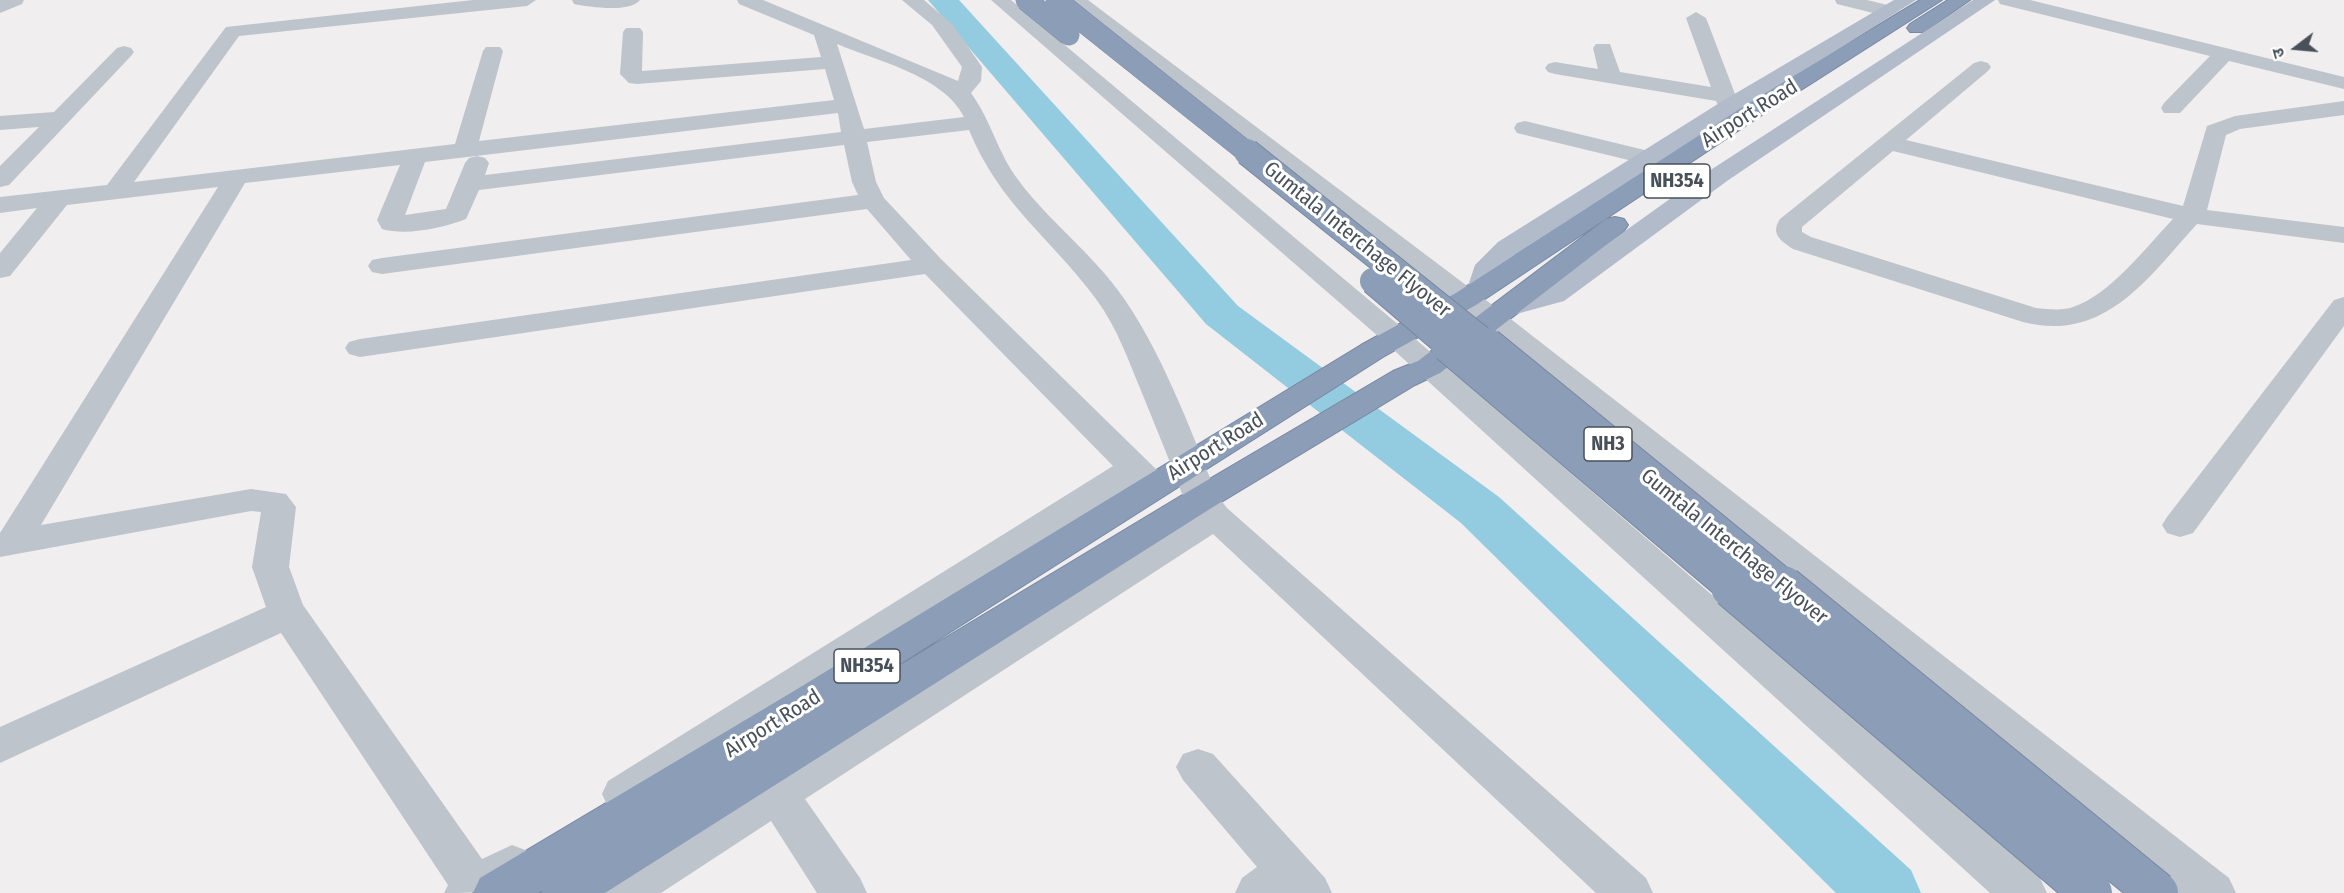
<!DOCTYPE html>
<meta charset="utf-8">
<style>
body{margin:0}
#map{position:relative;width:2344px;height:893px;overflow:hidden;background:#f0eeee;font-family:"Fira Sans Condensed","Noto Sans Devanagari",sans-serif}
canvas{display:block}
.north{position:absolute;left:2266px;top:18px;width:60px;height:60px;-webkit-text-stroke:4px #fff;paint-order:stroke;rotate:254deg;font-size:16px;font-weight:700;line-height:24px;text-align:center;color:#485059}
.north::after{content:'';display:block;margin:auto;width:21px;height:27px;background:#485059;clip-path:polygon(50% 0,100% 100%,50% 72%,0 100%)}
</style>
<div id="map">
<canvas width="2344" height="893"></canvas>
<div class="north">उ</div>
</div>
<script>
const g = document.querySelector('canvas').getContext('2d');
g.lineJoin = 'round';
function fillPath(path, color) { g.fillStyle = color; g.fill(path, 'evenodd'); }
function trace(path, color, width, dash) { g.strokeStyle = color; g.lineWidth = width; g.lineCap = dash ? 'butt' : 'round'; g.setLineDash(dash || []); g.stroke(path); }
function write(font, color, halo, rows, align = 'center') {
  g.font = font + ' "Fira Sans Condensed",sans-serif'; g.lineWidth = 6; g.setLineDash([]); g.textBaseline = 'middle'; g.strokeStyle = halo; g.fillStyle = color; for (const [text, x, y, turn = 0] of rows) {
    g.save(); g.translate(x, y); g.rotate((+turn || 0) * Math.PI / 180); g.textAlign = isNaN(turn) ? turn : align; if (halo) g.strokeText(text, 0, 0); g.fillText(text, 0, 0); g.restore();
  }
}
fillPath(new Path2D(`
 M928,0H959L1238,306L1499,497L1911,870L1921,893H1836L1461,523L1206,324Z`), '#93cbe1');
const highway = new Path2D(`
 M1920,0H1942L1765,113L1476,305L1383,357L867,685L1189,491L1393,371L1418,361L1606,219L1615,217L1624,219L1628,225L1624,231L1440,373L1415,385L1213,507L605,893H541L543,890L538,893H473L480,878L789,694L1361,345L1456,293L1749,103Z
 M1948,0H1970L1924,32H1910L1907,28L1910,24Z`);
trace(highway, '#7788a3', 2);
fillPath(new Path2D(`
 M0,0H24L22,4L0,13Z
 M473,0H536L527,6L239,36L134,182L455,144L483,51L486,47H500L503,51L479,141L834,100L825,69L637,84L629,83L620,74L623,32L626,28H640L643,32L642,71L821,57L814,35L739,4L737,0H763L958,81L962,67L932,25L902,0H924L953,25L982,67L981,81L971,93C991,120 998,154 1019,181C1048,220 1088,250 1117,289C1160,346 1190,429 1217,495L1227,508L1646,878L1653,893H1596L1213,534L805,799L860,878L867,893H817L771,821L661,893H597L604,878L1194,513L1184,499C1171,463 1156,428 1142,393C1129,362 1117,327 1096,299C1051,238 999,204 969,130L867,142L876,182L884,198L941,259L1161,474L1166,482L1161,490C1150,493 1141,494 1132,485L640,807L624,813L608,807L602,794L608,781L1113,466L925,274L360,357L349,354L345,348L349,342L360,339L911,260L867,209L382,274L372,272L368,266L372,260L382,258L858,195L852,182L844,145L479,190L466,219C443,228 406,236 382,229L377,220L400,165L245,183L41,525L251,489L286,494L296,507L289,567L303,605L482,859L512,845L528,851L535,865C517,893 480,893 444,893L448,885L281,633L0,763V727L266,607L252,567L261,512L251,511L0,557V533L218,187L67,205L10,276L0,278V253L37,208L0,213V197L107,185L226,27ZM837,44C877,61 944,76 964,117L864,129ZM838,113L841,132L485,175L489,163L485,158L477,156L469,158L465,163L446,209L405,215L425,162Z
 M572,0H640C631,13 588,7 574,4Z
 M991,0H1011L1406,331L2040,878L2047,893H1990L1386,343Z
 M1067,0H1088L1503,313L2229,878L2236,893H2177L1483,325Z
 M1835,0H1867L1896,7L1899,11L1889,17L1837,4Z
 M1998,0H2030L2344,77V89L2229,61L2180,113H2164L2161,108L2164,103L2210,56L2000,4Z
 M1696,12L1706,18L1740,107L1737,112H1721L1716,101L1555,74L1548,72L1545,68L1548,64L1555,62L1598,69L1593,48L1596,44H1610L1620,72L1711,87L1686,18Z
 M124,46L131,48L134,52L131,56L9,185L0,187V166L39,127L0,130V116L54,112L117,48Z
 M1981,61L1988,63L1991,67L1988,71L1906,140L2183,206L2207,126L2235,116L2344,101V115L2240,129L2226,135L2207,210L2344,227V243L2197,224C2148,278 2105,343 2023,322L1793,249C1781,241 1770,234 1780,219L1974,63ZM1893,151L2173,219C2146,247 2110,295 2073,307C2062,311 2048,309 2036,308L1811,237L1802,232V227Z
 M1525,121L1657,153L1661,158L1657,163L1649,165L1517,133L1514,128L1517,123Z
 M2344,297V326L2193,533L2180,537L2167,533L2162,525L2167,517L2334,300Z
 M1198,749L1213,754L1325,878L1332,893H1235L1242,878L1257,867L1183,780L1176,767L1183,754Z`), '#bec4cb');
fillPath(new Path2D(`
 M1894,0H1916L1516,254L1501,267L1491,295L1481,297L1471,295L1467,289L1475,265L1498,242L1721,102Z
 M1973,0H1995L1727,181L1564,301L1509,316L1499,313L1495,307L1499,301L1544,289L1709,171Z`), '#b1bbca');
fillPath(highway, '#8b9db7');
const highwayBridgeFar3 = new Path2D(`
 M1026,0L1069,35
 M1056,0L1249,154`);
const highwayBridgeFar2 = new Path2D(`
 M1247,152L1489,346
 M1373,281L1449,346`);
const highwayBridgeFar1 = new Path2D(`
 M1448,345L1734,588
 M1487,345L1785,588`);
const highwayBridge = new Path2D(`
 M1732,587L2091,893
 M1783,587L2157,893`);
trace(highwayBridgeFar3, '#7788a3', 22, []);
trace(highwayBridgeFar2, '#7788a3', 28, []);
trace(highwayBridgeFar1, '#7788a3', 36, []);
trace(highwayBridge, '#7788a3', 44, []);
trace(highwayBridgeFar3, '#8b9db7', 21);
trace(highwayBridgeFar2, '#8b9db7', 26);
trace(highwayBridgeFar1, '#8b9db7', 34);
trace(highwayBridge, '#8b9db7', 42);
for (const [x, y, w] of [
 [1677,181,66],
 [1608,444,48],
 [867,666,66]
]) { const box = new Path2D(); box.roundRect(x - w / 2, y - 17, w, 34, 4.5); g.fillStyle = '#fff'; g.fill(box); trace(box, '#485059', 1.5); }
write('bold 20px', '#485059', null, [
 ["NH354",1677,181],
 ["NH3",1608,444],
 ["NH354",867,666]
]);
write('21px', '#485059', '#fff', [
 ["Airport Road",1750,114,-32],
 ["Gumtala Interchage Flyover",1357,240,39],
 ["Airport Road",1216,447,-32],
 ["Gumtala Interchage Flyover",1734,547,39],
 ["Airport Road",773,724,-32]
]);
</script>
